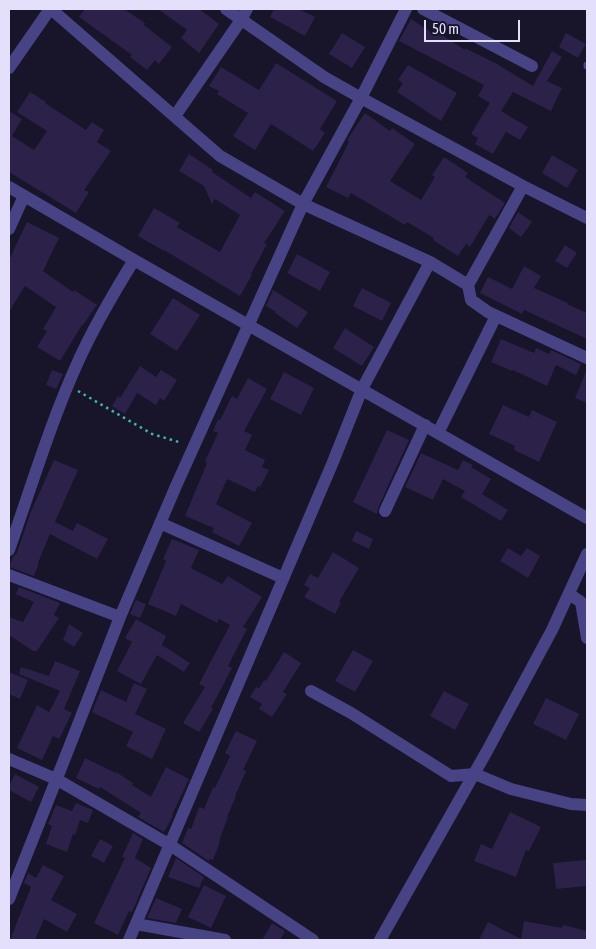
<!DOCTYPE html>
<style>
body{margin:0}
#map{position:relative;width:596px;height:949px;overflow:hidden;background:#18142a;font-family:"Asap Condensed",sans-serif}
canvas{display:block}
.frame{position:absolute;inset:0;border:10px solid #e4e0fc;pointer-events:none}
.scale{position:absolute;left:424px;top:20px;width:96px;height:22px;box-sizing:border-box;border:2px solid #e4e0fc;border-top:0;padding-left:6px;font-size:15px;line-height:18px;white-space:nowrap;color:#e4e0fc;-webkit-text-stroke:4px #18142a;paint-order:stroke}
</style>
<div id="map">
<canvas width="596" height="949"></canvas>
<div class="frame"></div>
<div class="scale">50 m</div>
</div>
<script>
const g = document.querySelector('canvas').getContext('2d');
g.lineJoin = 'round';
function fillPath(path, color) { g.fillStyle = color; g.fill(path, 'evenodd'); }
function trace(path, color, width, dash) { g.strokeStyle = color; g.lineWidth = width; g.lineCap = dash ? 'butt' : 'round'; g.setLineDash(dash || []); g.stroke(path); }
fillPath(new Path2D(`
 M85,9H124L145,23L144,25L172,47L159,64L155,60L147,70L130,57L132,55L79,17Z
 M158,9H199L219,24L199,53L181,38L187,30Z
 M274,9H299L315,17L305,36L270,17Z
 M411,19L437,36L439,33L465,50V48L497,64L533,86L552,51L562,57L547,81L562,88L551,111L513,92L501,111L528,127L520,140L506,132L493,154L475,144L478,138L471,134L490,103L478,96L484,85L399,41Z
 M342,33L365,47L352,68L329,54Z
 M566,33L586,44L578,58L559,47Z
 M276,63L337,101L320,129L325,133L313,151L271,124L255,150L233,136L248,113L217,94L219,91L209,86L221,67L259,90Z
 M408,65L457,93L441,121L397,92L403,83L398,80Z
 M30,92L46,102L45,103L86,130L92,122L104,130L97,142L111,151L84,190L89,192L76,213L9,172V111L22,119L12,136L34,150L47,131L17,112Z
 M365,113L390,131L392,128L415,144L390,181L421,200L435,177L432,175L444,157L468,173L465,177L505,203L495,219L489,215L470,247L466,244L458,256L433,240L434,238L407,222L405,225L351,193L348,198L326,187L349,142L347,140Z
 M189,154L213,170L212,172L251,198L255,192L285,211L264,243L267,244L251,274L252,275L240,296L164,250V251L138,236L154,208L180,223L177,227L220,252L240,215L215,199L212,204L204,186L179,171Z
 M552,155L578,170L567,188L542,173Z
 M518,212L532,222L521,237L509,228Z
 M27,222L59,238L43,271L73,292L74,290L97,305L83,325H82L60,361L37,347L47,331L43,329L56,307L25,286L9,312V260Z
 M565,245L577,253L567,268L555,261Z
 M297,254L330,272L320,291L287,273Z
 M524,266L541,276L534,288L568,303L567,304L587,313V339L524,310L522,314L480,293L488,277L512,289Z
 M362,288L391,303L382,321L353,306Z
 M273,290L308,312L297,328L275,313L276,312L266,306Z
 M173,298L200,315L177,351L150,334Z
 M345,328L374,347L362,366L333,348Z
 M501,339L534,353L536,348L549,354L551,350L581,364L576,375L556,365L547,386L513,370L512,371L491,362Z
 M140,366L156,377L161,370L177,380L164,401L160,398L156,405L137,393L125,414L112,406L118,396L120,398Z
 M587,369V403L575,398Z
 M52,370L63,374L56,389L46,385Z
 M284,372L314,388L301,415L270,399Z
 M248,378L267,389L244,431L252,435L245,450L265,460L262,467L269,470L260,487L258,486L255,492L227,479L216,504L252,523L239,546L212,532L214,528L185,516L207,463L205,461L218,433L213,431L218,419L220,420L232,396L237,399Z
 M503,405L529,417L532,410L557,422L539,462L514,450L515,446L489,434Z
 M387,430L409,440L378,508L377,514L353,502Z
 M421,453L458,470L463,460L473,465L471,467L491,479L482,494L508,510L501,521L461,497L465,491L443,479L433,500L405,487Z
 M54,460L78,470L55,522L73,531L77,523L108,539L97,559L50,534L38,563H39L34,576L9,567L13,557L17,553L30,514Z
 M356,531L373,539L369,549L352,541Z
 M172,539L199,550L191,568L222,584L228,576L262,597L243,627L247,629L228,666L232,668L211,708L213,709L199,732L183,723L205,687L199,684L230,625L219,619L217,623L181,604L176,616L148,604L166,561L163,559Z
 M508,548L521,556L527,548L540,556L528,578L500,561Z
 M333,552L359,568L339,602L341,603L335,614L304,597L310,588L304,585L310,574L318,578Z
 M19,587L60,603L54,615L59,618L37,651H33L9,635V617L23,622L34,602L16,594Z
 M136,600L146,604L140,618L130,614Z
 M136,619L166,636L162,645L190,663L184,672L157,655L141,684L117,671L132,642L125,638Z
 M69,624L83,633L74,647L63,640Z
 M353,650L373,661L355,692L335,681Z
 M284,652L301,663L283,692L287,694L272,717L259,709L262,704L250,697L256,687L259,688L264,680L266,681Z
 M55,661L80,671L64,709L72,713L59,739L53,736L42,760L17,748L37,705L49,712L60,691L19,674L21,667L49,676Z
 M9,672L28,680L20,699L9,694Z
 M134,683L147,689L135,714L166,729L152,759L126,746L133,732L92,712L101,690L126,702Z
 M444,691L469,704L455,730L430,716Z
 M546,698L579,714L566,740L533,724Z
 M236,731L257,741L243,770L246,771L235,796H236L227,817H228L219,841L220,842L213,860L210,859L209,861L182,843L188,828L191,829L199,807L204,809L213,787L215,788L230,756L225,753Z
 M85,758L116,773V772L133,783L132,785L151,797L166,767L189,779L172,815L173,816L172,818L164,832L138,817L141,813L100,787L99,789L76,778Z
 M15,774L39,787L31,802L9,790V786Z
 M76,803L93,810L88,823L80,820L75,835L73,834L67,852L46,844L52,826L48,824L56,805L72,811Z
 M510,812L541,827L529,851L526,850L516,877L474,861L481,844L492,849Z
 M133,833L143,839L135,858L151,868L132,912L129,911L118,935L94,923L125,858L122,857Z
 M100,839L113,846L104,863L91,856Z
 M176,858L204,877L199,888L168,877Z
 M586,860L587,886L556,889L553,863Z
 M43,865L64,876L51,900L77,914L67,932L44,919L35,940H10L31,887L24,883L28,873L36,878Z
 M204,885L226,896L211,928L188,917Z
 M156,898L182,909L176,923L147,918Z
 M524,921L562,928L563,925L587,931V934L585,940H479L488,922L521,939Z
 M272,923L285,931L280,940H262Z`), '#2b2149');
trace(new Path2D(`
 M78,391L152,434L182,443`), '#3cb4b0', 2.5, [2.5, 4]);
trace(new Path2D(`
 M587,66V65`), '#474385', 7);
trace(new Path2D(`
 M51,9L220,156L303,204L430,262L468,285L471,300L488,312L587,358
 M226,9L324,77L361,98L523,186L587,218
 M423,9L532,66
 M9,68L50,9
 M175,116L241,20L247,9
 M9,229L24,196
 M468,285L523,186
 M438,433L496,316
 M385,511L425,425
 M160,523L283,578
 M9,550C31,488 50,424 77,364C93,328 113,294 134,260
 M9,575L120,617
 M569,594L581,602L587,638
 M311,691L351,713L451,776L475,774L511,789L571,804L587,805
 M9,759L56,779L170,845L313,940
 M9,899L74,735L120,617L176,486L303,204L361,98L406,9
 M136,924L225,940
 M129,940L333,462L362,389L430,262`), '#474385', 12);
trace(new Path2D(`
 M9,187L134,260L587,518
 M380,940L487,751L552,630L587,554`), '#474385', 12);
</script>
